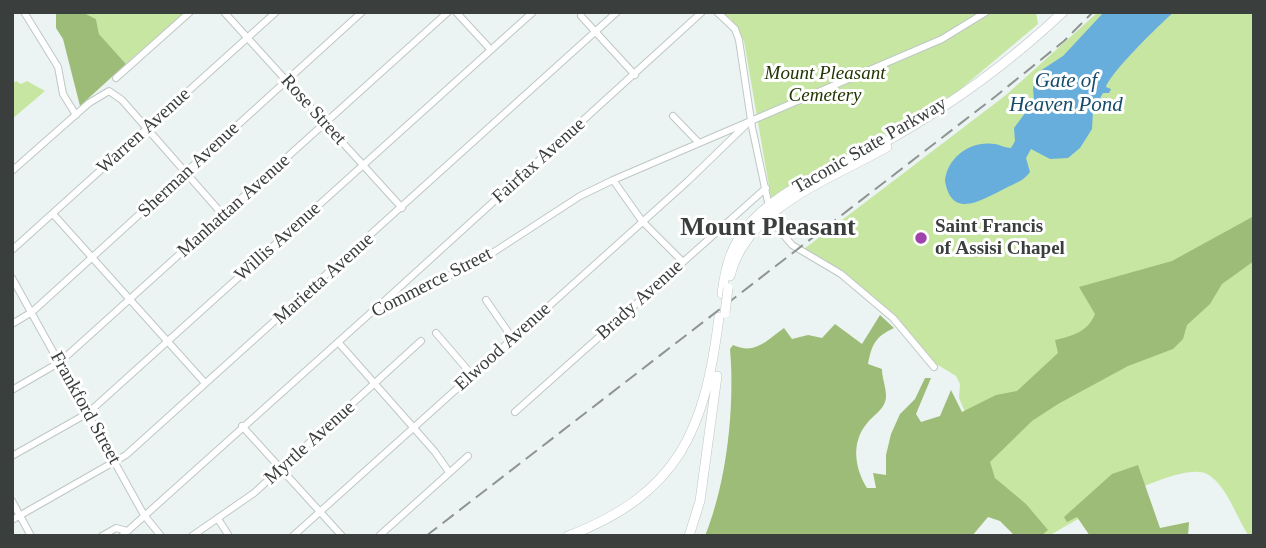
<!DOCTYPE html>
<style>
body{margin:0}
#map{position:relative;width:1266px;height:548px;overflow:hidden;background:#ebf4f2;font-family:"Times New Roman",serif}
canvas{display:block}
.frame{position:absolute;inset:0;border:14px solid #3a3e3d;pointer-events:none}
</style>
<div id="map">
<canvas width="1266" height="548"></canvas>
<div class="frame"></div>
</div>
<script>
const g = document.querySelector('canvas').getContext('2d');
g.lineJoin = 'round';
function fillPath(path, color) { g.fillStyle = color; g.fill(path, 'evenodd'); }
function trace(path, color, width, dash) { g.strokeStyle = color; g.lineWidth = width; g.lineCap = dash ? 'butt' : 'round'; g.setLineDash(dash || []); g.stroke(path); }
function write(font, color, halo, rows, align = 'center') {
  g.font = font + ' "Times New Roman",serif'; g.lineWidth = 6; g.setLineDash([]); g.textBaseline = 'middle'; g.strokeStyle = halo; g.fillStyle = color; for (const [text, x, y, turn = 0] of rows) {
    g.save(); g.translate(x, y); g.rotate((+turn || 0) * Math.PI / 180); g.textAlign = isNaN(turn) ? turn : align; if (halo) g.strokeText(text, 0, 0); g.fillText(text, 0, 0); g.restore();
  }
}
fillPath(new Path2D(`
 M82,12H185L126,64L99,34L96,19Z
 M721,12H1036L1038,24L951,97L771,198L744,41L731,19Z
 M1098,12H1254V536H1249C1236,517 1227,485 1207,474C1181,459 1075,520 1049,536H1037L989,469L959,398L960,384L956,376L933,362L904,326L881,306L804,249L1006,95Z
 M16,81L21,84L27,81L45,91L12,119V85Z`), '#c7e6a2');
fillPath(new Path2D(`
 M56,12H82L96,19L99,34L126,64L80,106L63,39L56,28Z
 M1254,216V261L1222,284L1210,304L1187,325L1183,339L1173,349L1128,366L1058,404L1032,421L990,462L995,478L1026,504L1048,530L1041,536H1015L1000,521L988,517L972,536H705C727,482 735,406 730,349L733,345C755,355 766,341 784,328L792,339L808,335L822,338L835,324L862,344L880,315L894,328C875,337 872,344 868,364L882,369C882,378 886,387 886,396C886,408 875,414 868,422C851,441 854,467 867,488H876L873,473L886,475V455L891,434L900,414L915,399L925,378H931L916,414L921,422L940,416L951,390L962,412L996,395L1017,391L1058,353L1055,340C1072,336 1088,332 1095,314L1079,287L1172,261Z
 M1138,465L1160,528L1189,522L1188,536H1090L1077,517L1067,522L1064,517L1112,474Z`), '#9dbc77');
fillPath(new Path2D(`
 M1104,12H1174C1160,24 1110,73 1106,87L1111,89L1109,93H1103L1093,111L1092,129L1080,148L1068,158L1050,159L1031,149L1026,158L1030,172C1024,181 1015,183 1006,188C983,199 952,221 945,181C947,157 971,140 995,144C1001,145 1005,148 1011,148L1015,141L1014,128L1034,101L1033,88L1037,73L1063,56Z`), '#67aedd');
const minor = new Path2D(`
 M24,12L58,67L63,94L76,115
 M224,12L402,208
 M456,12L491,50
 M717,12L735,29L739,40L752,127L772,221L792,245L841,274L893,318L934,367
 M581,16L635,75
 M116,78L190,12
 M673,116L699,143
 M12,171L89,103L109,91L122,100L223,215
 M613,180L642,221L683,262
 M53,214L205,383
 M12,250L276,12
 M12,278L144,515L161,536
 M486,300L513,339
 M380,305L702,12
 M12,324L32,312L362,12
 M436,333L472,375
 M338,342L435,452L449,472
 M12,390L60,362L448,12
 M515,412L766,188
 M242,426L342,536
 M12,456L88,413L533,12
 M12,501L31,536
 M218,519L229,536
 M12,520L126,455L617,12
 M102,536L116,528L127,531
 M122,536L375,309L477,263L580,196L613,180L942,39L986,12
 M192,536L254,493L421,341
 M293,536L688,181L751,120
 M379,536L468,456`);
const highway = new Path2D(`
 M730,276C747,207 831,179 887,147
 M722,294C725,267 732,242 751,222C787,183 846,163 892,138C954,103 1011,61 1063,12
 M568,536C680,493 705,429 719,317
 M689,536L700,501L717,376`);
trace(minor, '#bec7c5', 8);
trace(highway, '#bec7c5', 10);
trace(minor, '#fff', 6);
trace(highway, '#fff', 9);
trace(new Path2D(`
 M426,536L996,96L1064,41L1093,12`), '#8d9492', 2, [14, 7]);
const highwayBridge = new Path2D(`
 M725,313L728,288`);
trace(highwayBridge, '#bec7c5', 10, []);
trace(highwayBridge, '#fff', 9);
for (const [x, y, r, color] of [
 [921,238,7,"#a043ad"]
]) { const dot = new Path2D(); dot.arc(x, y, r, 0, 2 * Math.PI); g.fillStyle = color; g.fill(dot); trace(dot, '#fff', 2.5); }
write('italic 19px', '#233502', '#fff', [
 ["Mount Pleasant",825,74],
 ["Cemetery",825,96]
]);
write('19px', '#3a3e3d', '#fff', [
 ["Rose Street",313,110,48],
 ["Warren Avenue",144,131,-42],
 ["Taconic State Parkway",870,146,-30],
 ["Fairfax Avenue",539,161,-42],
 ["Sherman Avenue",189,170,-43],
 ["Manhattan Avenue",234,206,-42],
 ["Willis Avenue",278,242,-42],
 ["Marietta Avenue",324,279,-42],
 ["Commerce Street",432,283,-27],
 ["Brady Avenue",640,300,-42],
 ["Elwood Avenue",503,347,-42],
 ["Frankford Street",85,408,61],
 ["Myrtle Avenue",310,443,-42]
]);
write('bold 19px', '#3a3e3d', '#fff', [
 ["Saint Francis",935,227],
 ["of Assisi Chapel",935,249]
], 'left');
write('italic 21px', '#154c6c', '#fff', [
 ["Gate of",1066,81],
 ["Heaven Pond",1066,105]
]);
write('bold 26px', '#3a3e3d', '#fff', [
 ["Mount Pleasant",768,228]
]);
</script>
